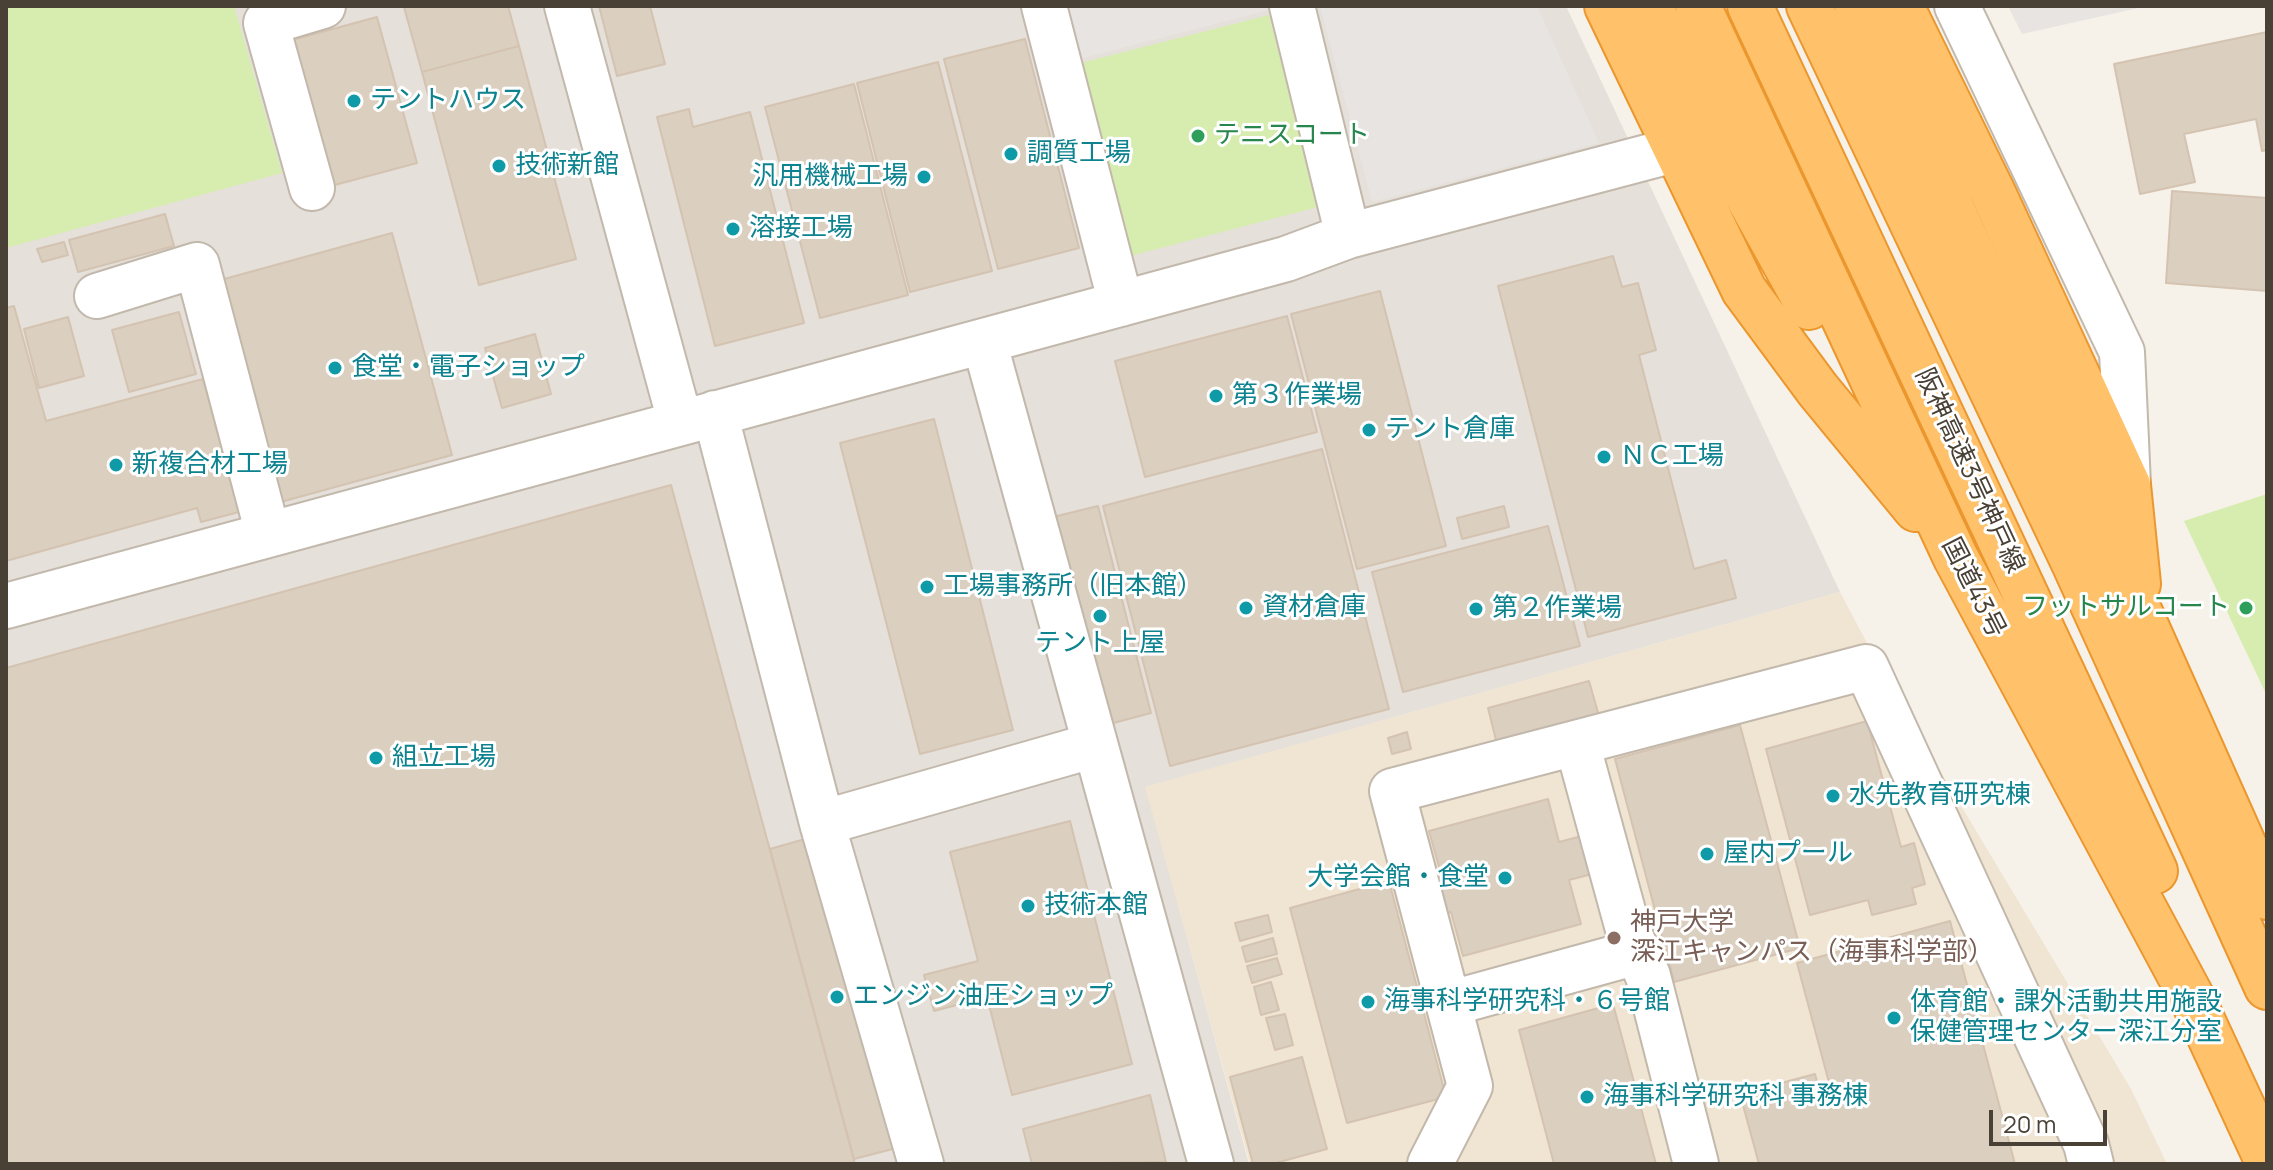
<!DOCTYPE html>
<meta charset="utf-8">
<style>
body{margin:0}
#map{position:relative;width:2273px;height:1170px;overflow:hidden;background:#f6f1e9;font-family:Manrope,sans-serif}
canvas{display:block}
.frame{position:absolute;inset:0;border:8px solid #4a4136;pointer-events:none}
.scale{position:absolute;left:1989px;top:1110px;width:118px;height:36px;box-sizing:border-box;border:4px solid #4a4136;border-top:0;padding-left:10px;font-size:24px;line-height:28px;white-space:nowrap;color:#4a4136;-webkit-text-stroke:6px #fff;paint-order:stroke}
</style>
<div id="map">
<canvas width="2273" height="1170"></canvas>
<div class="frame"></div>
<div class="scale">20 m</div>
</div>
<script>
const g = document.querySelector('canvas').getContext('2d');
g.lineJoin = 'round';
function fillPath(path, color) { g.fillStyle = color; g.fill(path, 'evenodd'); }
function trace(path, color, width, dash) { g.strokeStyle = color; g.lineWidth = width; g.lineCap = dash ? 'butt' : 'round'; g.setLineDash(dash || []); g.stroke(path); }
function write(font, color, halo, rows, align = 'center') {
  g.font = font + ' Manrope,"Noto Sans JP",sans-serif'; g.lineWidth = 6; g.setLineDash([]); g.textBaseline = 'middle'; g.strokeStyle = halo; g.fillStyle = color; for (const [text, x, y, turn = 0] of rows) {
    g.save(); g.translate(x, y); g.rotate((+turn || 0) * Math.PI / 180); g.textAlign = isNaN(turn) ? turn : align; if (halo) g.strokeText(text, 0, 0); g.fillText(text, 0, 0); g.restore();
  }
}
fillPath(new Path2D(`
 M6,6H1566L1840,592L1146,787L1249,1164H6Z`), '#e5e0da');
fillPath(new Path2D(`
 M1840,592L1894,694L2131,1089L2167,1164H1250L1145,787Z`), '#f0e5d2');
fillPath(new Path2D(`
 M6,6H234L282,173L6,248Z
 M1269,15L1318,207L1126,257L1077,64Z
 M2267,494V696L2184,521Z`), '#d6edaf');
fillPath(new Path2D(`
 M1062,6H1268L1269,10L1076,60Z
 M1320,6H1537L1599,143L1372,202Z
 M2008,6H2147L2022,34Z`), '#e7e4e1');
const building = new Path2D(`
 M508,6L519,46L422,72L404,7Z
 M599,6H650L665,64L617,76Z
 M377,17L417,163L331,186L292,40Z
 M2267,32V150L2262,151L2256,119L2184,134L2195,182L2140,194L2114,64Z
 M1025,39L1079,248L998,269L944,59Z
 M519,46L576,259L479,285L422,72Z
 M938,62L992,271L910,292L857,83Z
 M854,84L908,295L820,318L765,107Z
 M689,109L693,127L750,112L804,323L715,346L657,117Z
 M2172,191L2267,198V291L2166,283Z
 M165,214L174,246L78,272L69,240Z
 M392,233L452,455L277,503L217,281Z
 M64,242L68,255L42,262L37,249Z
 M1613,256L1622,287L1638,283L1656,350L1639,355L1694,569L1726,560L1736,598L1588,637L1498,286Z
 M1380,291L1446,546L1357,569L1291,314Z
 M14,306L46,421L203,379L239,512L201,522L197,508L6,561V308Z
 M179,312L196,374L129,392L112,330Z
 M1287,316L1317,432L1145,477L1115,361Z
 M68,317L84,376L39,388L24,329Z
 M535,334L551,394L502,408L485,348Z
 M934,419L1013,730L920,754L840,443Z
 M1322,449L1389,709L1170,766L1103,506Z
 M671,485L855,1164H6V668Z
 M1098,506L1151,713L1102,726L1049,518Z
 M1504,506L1509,527L1462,539L1457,518Z
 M1548,526L1580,646L1403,692L1372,572Z
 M1589,681L1599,716L1497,744L1488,708Z
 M1867,721L1901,847L1914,843L1925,884L1912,888L1916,904L1872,915L1868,900L1810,915L1766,749Z
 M1740,725L1800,948L1674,982L1615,759Z
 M1407,732L1411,749L1392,754L1388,738Z
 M1548,799L1559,842L1582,836L1592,874L1569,880L1581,924L1463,956L1451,912L1442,915L1432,876L1441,874L1429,831Z
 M1070,821L1132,1064L1012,1095L987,997L934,1011L924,975L978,961L950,852Z
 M819,835L904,1146L854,1159L770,849Z
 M1389,881L1446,1097L1347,1123L1290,908Z
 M1268,915L1272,932L1240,941L1235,923Z
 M1950,921L2015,1164H1759L1740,1094L1815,1074L1820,1093L1831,1090L1797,963Z
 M1273,938L1277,954L1246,962L1242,947Z
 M1277,958L1282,974L1252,983L1247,966Z
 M1271,982L1279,1010L1261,1015L1254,987Z
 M1613,1004L1656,1164H1554L1519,1030Z
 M1285,1014L1293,1045L1275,1050L1266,1018Z
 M1302,1057L1327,1149L1272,1164H1253L1230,1077Z
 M1150,1095L1166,1162L1032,1164L1023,1129Z`);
fillPath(building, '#dbcfc0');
trace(building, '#d4c3b0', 2);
const minor = new Path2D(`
 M567,6L680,421
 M1044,6L1121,304
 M1292,6L1348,236
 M1957,6L2122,352L2128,485
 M312,188L266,23L323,6
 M97,296L197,265L268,534
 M984,341L1211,1164
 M715,413L822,823L921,1164
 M6,606L1286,259L1348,236L1674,150
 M1577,743L1629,933L1648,976L1696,1164
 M822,823L1095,745
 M1448,1004L1637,952
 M1430,1164L1470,1086L1392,791L1866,667L2086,1144L2091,1164`);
const highway = new Path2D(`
 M1607,6L1744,290L1818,390L1916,509
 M1650,6L1689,90L1809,307
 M1698,6L1956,558L2191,996L2267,1160
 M1750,6L2155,871
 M1809,6L2074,563L2267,987
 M1857,6L2141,615L2267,897
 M1901,6L1993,193L2128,485L2138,584`);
trace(minor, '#c2b8ab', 48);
trace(highway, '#eb972e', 48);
trace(minor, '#fff', 44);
trace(highway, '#ffc26b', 44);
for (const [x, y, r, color] of [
 [354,101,8,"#0f9aa8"],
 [1198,136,8,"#2e9e5b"],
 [1011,154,8,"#0f9aa8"],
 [499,166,8,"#0f9aa8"],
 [924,177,8,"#0f9aa8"],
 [733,229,8,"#0f9aa8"],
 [335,368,8,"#0f9aa8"],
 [1216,396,8,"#0f9aa8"],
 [1369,430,8,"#0f9aa8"],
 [1604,457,8,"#0f9aa8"],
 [116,465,8,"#0f9aa8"],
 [927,587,8,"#0f9aa8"],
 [1246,608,8,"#0f9aa8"],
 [2246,608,8,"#2e9e5b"],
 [1476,609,8,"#0f9aa8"],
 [1100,616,8,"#0f9aa8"],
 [376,758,8,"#0f9aa8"],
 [1833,796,8,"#0f9aa8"],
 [1707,854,8,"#0f9aa8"],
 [1505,878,8,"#0f9aa8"],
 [1028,906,8,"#0f9aa8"],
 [1614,938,8,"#8d6e63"],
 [837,997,8,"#0f9aa8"],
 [1368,1002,8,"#0f9aa8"],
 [1894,1018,8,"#0f9aa8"],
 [1587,1097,8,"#0f9aa8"]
]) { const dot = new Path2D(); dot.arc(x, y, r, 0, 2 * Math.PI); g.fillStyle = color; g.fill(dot); trace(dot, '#fff', 3); }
write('26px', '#0d838f', '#fff', [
 ["テントハウス",370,101],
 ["調質工場",1027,154],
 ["技術新館",515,166],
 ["汎用機械工場",908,177,"right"],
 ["溶接工場",749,229],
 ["食堂・電子ショップ",351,368],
 ["第３作業場",1232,396],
 ["テント倉庫",1385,430],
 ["ＮＣ工場",1620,457],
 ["新複合材工場",132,465],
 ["工場事務所（旧本館）",943,587],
 ["資材倉庫",1262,608],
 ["第２作業場",1492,609],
 ["テント上屋",1100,644,"center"],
 ["組立工場",392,758],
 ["水先教育研究棟",1849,796],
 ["屋内プール",1723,854],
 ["大学会館・食堂",1489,878,"right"],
 ["技術本館",1044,906],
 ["エンジン油圧ショップ",853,997],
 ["海事科学研究科・６号館",1384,1002],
 ["体育館・課外活動共用施設",1910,1003],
 ["保健管理センター深江分室",1910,1033],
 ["海事科学研究科 事務棟",1603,1097]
], 'left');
write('26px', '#27864d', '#fff', [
 ["テニスコート",1214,136],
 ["フットサルコート",2230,608,"right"]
], 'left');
write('26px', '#4a4136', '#fff', [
 ["阪神高速3号神戸線",1969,471,65],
 ["国道43号",1973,588,63]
]);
write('26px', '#785e54', '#fff', [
 ["神戸大学",1630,923],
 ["深江キャンパス（海事科学部）",1630,953]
], 'left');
</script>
